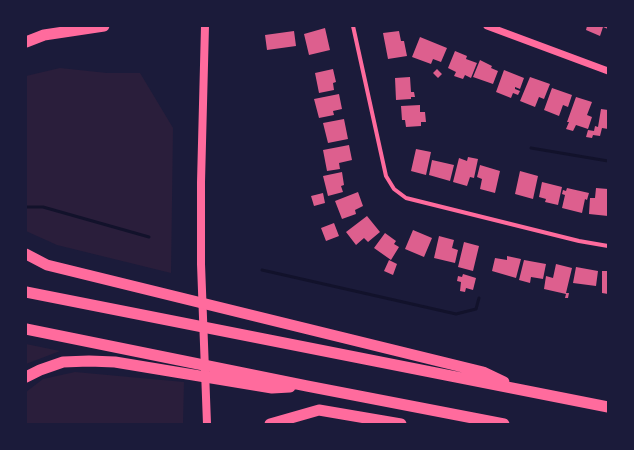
<!DOCTYPE html>
<style>
body{margin:0}
#map{position:relative;width:634px;height:450px;overflow:hidden;background:#1b1b3a;font-family:"Titillium Web",sans-serif}
canvas{display:block}
.frame{position:absolute;inset:0;border:27px solid #1b1b3a;pointer-events:none}
</style>
<div id="map">
<canvas width="634" height="450"></canvas>
<div class="frame"></div>
</div>
<script>
const g = document.querySelector('canvas').getContext('2d');
g.lineJoin = 'round';
function fillPath(path, color) { g.fillStyle = color; g.fill(path, 'evenodd'); }
function trace(path, color, width, dash) { g.strokeStyle = color; g.lineWidth = width; g.lineCap = dash ? 'butt' : 'round'; g.setLineDash(dash || []); g.stroke(path); }
fillPath(new Path2D(`
 M60,68L107,73H140L173,128L171,273L57,245L26,231V76Z
 M26,344L60,351L26,364Z
 M75,372L184,382L183,424H26V392L43,379Z`), '#2a1e3b');
trace(new Path2D(`
 M531,148L608,161
 M26,207H43L149,237
 M262,270L456,314L476,309L479,298`), '#12122b', 3);
fillPath(new Path2D(`
 M587,26H608V29L603,27L600,36L586,30Z
 M325,28L330,50L309,55L304,34Z
 M294,31L296,46L267,50L265,35Z
 M399,31L401,41H404L407,56L388,59L383,33Z
 M420,37L447,48L441,62L433,59L431,64L412,57Z
 M455,51L467,56L466,59L477,63L471,78L465,75L463,79L454,76L456,72L448,68Z
 M480,60L492,66L491,68L498,71L493,84L473,77Z
 M333,69L336,82L333,83L334,90L319,93L315,73Z
 M437,69L442,74L438,78L433,73Z
 M504,70L524,78L520,89L515,87V89L520,91L518,95L513,93L511,98L496,92Z
 M410,77L411,92H414L415,97H411V99L396,100L395,78Z
 M530,77L550,84L544,99L539,97L535,107L520,101Z
 M552,88L572,95L568,107L563,105L559,116L544,110Z
 M339,94L342,109L333,111L334,115L319,118L314,99Z
 M576,97L592,102L587,115L592,117L588,129L576,125L573,131L566,129L569,122H567Z
 M420,105V112H425L426,122H421V126L406,127L405,120H402L401,106Z
 M601,109L608,110V129L602,128L600,136L593,135L592,138L586,137L588,130L594,131L595,126L598,127Z
 M344,119L348,139L328,143L323,123Z
 M349,145L352,160L339,163L340,169L327,171L323,150Z
 M416,149L431,152L426,175L411,171Z
 M468,157L478,159L474,178L470,177L467,186L453,182L459,158L467,161Z
 M432,160L454,165L450,181L429,175Z
 M480,165L500,171L495,193L480,189L482,179L477,177Z
 M520,171L538,176L533,199L515,194Z
 M342,172L344,185L341,186L343,192L328,196L323,176Z
 M542,182L562,187L558,205L545,202L546,199L539,197Z
 M567,188L589,193L587,200L585,199L582,213L562,208L565,195L562,194L563,190L566,191Z
 M596,188L608,189V216L589,214L590,198H595Z
 M358,192L363,206L355,210L356,214L342,219L335,201Z
 M323,193L325,203L314,206L311,196Z
 M367,216L380,232L368,242L364,238L356,245L346,232Z
 M334,223L339,236L326,241L321,228Z
 M413,230L432,238L424,257L405,249Z
 M385,233L396,241L394,244L399,247L391,260L374,248Z
 M439,236L454,240L452,248L458,250L455,263L434,258Z
 M464,242L479,246L473,271L458,267Z
 M507,256L521,259L516,278L492,271L495,258L507,260Z
 M389,260L397,264L393,275L384,271Z
 M524,260L546,264L543,279L531,277L530,283L519,280Z
 M556,264L572,268L566,293H569L568,298H565L566,294L544,289L546,276L553,278Z
 M576,267L598,271L596,286L573,283Z
 M602,271H608V294L602,293Z
 M463,274L476,278L473,290L466,288L465,292L460,291L461,282L457,281L458,276L462,277Z`), '#dd5f8e');
trace(new Path2D(`
 M353,26L386,176L394,189L406,198L579,241L608,246`), '#ff6b9d', 4);
trace(new Path2D(`
 M487,26L608,71`), '#ff6b9d', 7);
trace(new Path2D(`
 M205,26L201,182V264L207,424`), '#ff6b9d', 8);
trace(new Path2D(`
 M26,42L44,35L104,26
 M26,254L47,265L483,372L504,382
 M26,292L608,407
 M26,329L307,386L504,424
 M26,377L40,370L63,362L89,361L115,362L272,388L290,387
 M270,424L319,410L401,424`), '#ff6b9d', 11);
</script>
